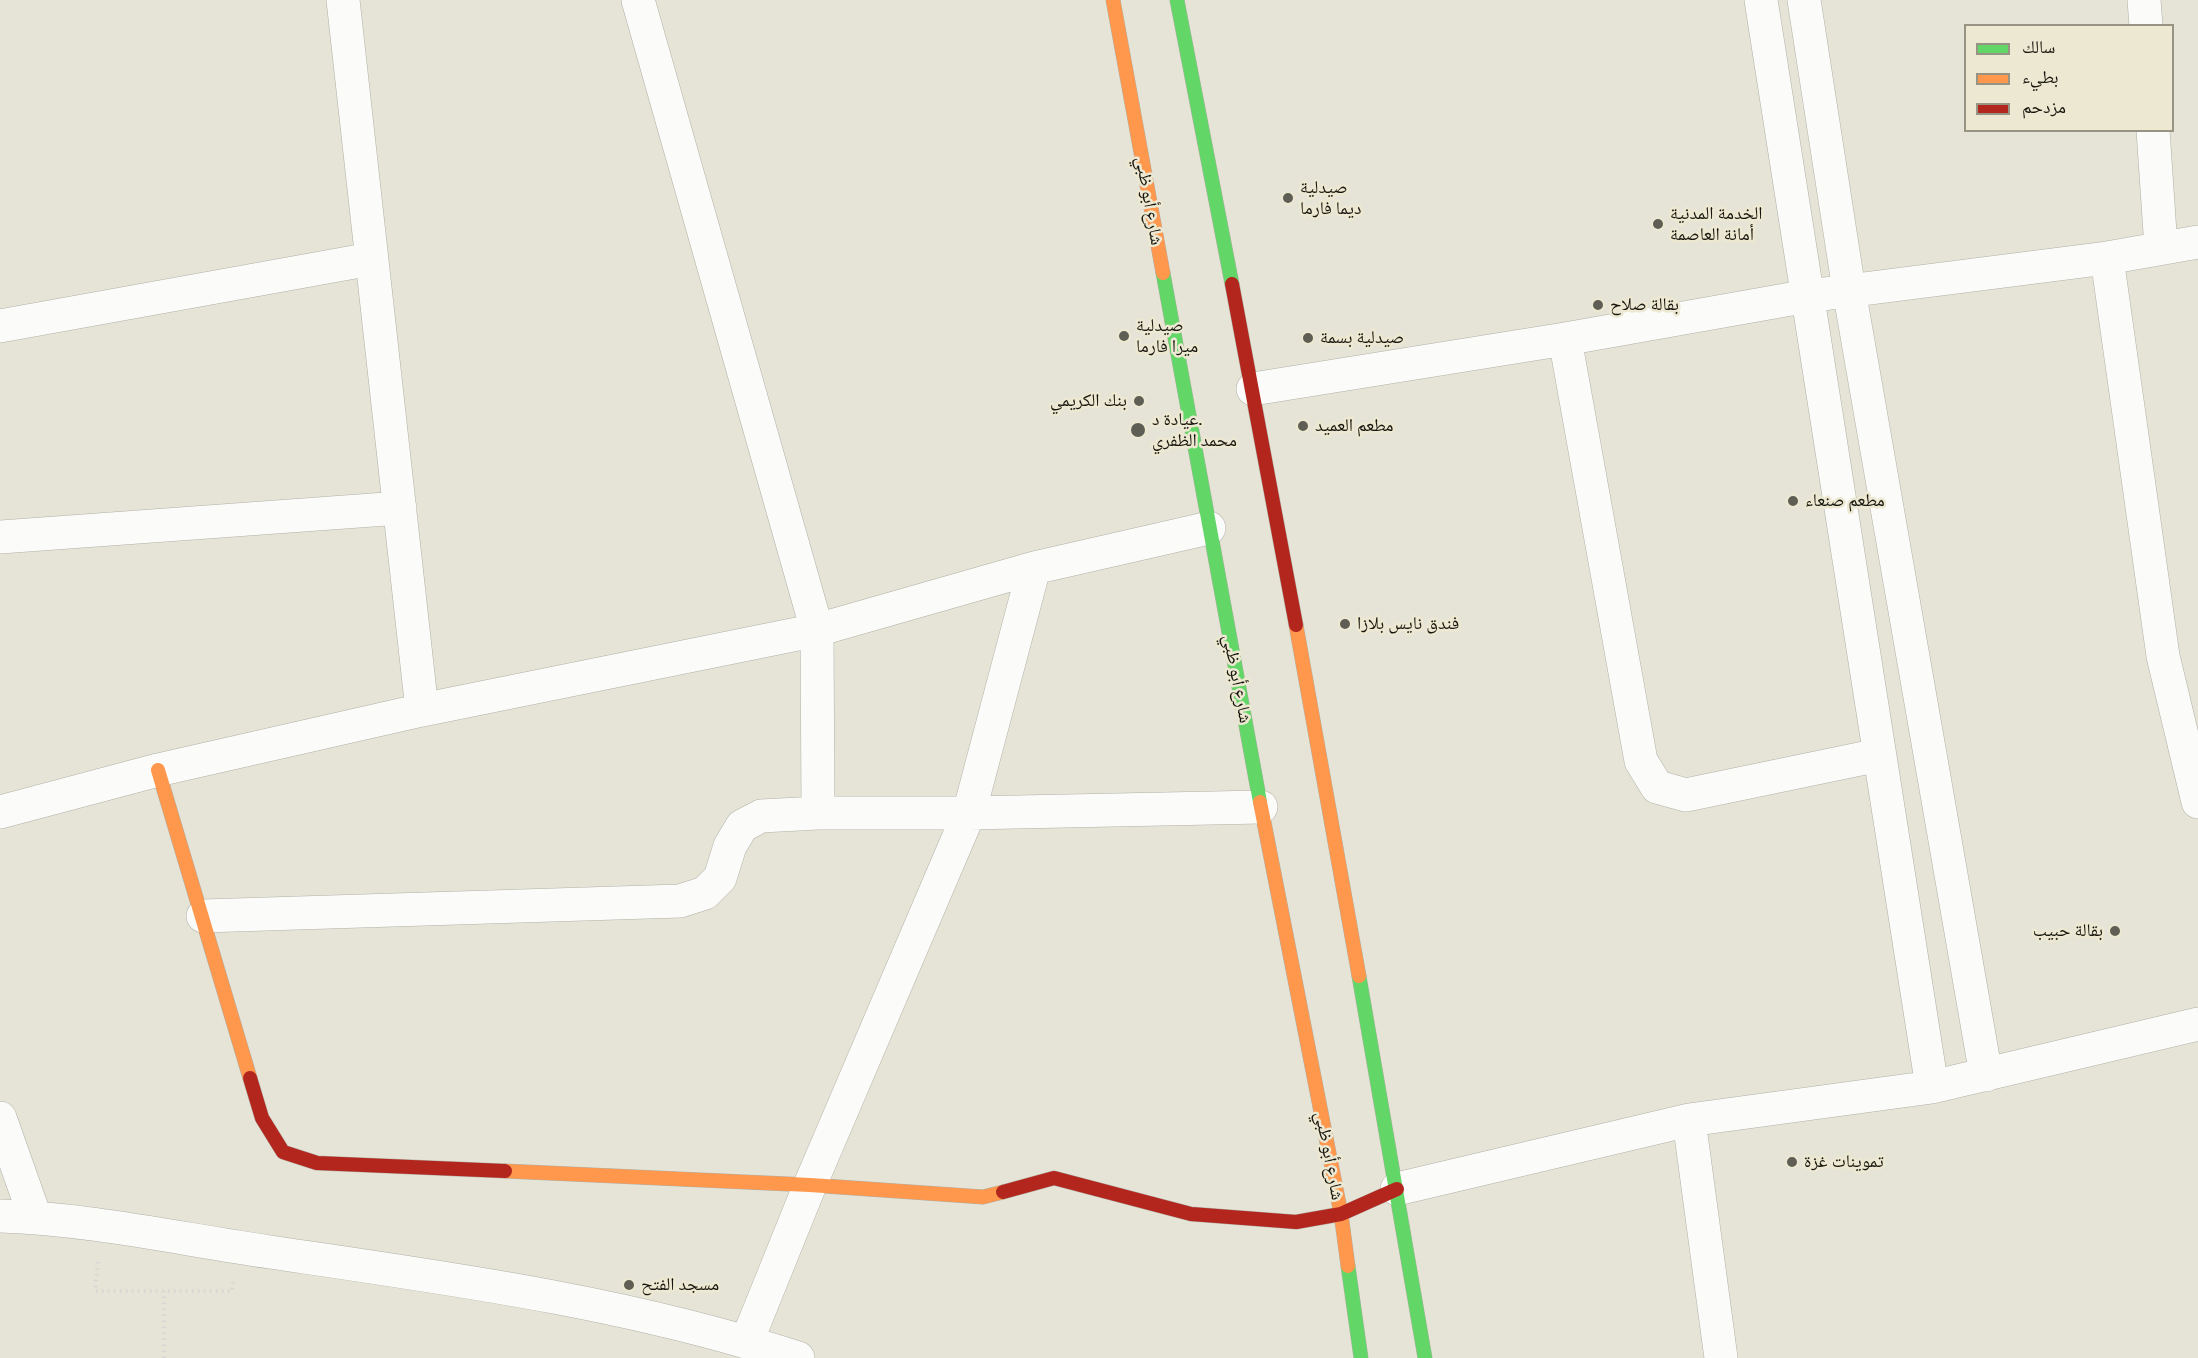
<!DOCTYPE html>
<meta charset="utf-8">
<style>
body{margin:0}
#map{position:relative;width:2198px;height:1358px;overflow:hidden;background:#e6e4d7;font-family:Cabin,"Noto Naskh Arabic",sans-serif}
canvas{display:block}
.legend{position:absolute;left:1964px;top:24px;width:210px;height:108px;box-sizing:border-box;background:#ece8d1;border:2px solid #979483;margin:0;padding:8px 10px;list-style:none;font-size:18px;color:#17160e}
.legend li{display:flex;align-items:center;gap:12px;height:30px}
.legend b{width:30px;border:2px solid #979483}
</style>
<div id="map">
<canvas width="2198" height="1358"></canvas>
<ul class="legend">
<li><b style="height:8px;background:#63d668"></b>سالك</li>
<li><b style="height:8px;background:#ff974d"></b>بطيء</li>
<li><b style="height:8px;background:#b3261e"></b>مزدحم</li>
</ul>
</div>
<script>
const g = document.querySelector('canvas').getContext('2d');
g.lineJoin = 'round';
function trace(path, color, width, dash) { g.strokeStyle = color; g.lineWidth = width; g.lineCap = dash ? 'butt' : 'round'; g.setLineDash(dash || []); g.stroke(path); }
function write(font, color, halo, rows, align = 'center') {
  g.font = font + ' Cabin,"Noto Naskh Arabic",sans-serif'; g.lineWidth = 5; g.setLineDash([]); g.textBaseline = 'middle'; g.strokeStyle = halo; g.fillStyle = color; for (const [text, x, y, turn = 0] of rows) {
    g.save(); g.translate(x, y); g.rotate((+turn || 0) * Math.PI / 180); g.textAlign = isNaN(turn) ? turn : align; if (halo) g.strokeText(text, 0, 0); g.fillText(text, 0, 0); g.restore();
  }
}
const street = new Path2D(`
 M343,0L422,710
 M638,0L817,630L818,813
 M1761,0L1932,1087
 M1804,0L1849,290L1986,1075
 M2144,0L2146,26
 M2153,130L2161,248
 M2107,258L2163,656L2198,802
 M0,326L371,259
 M1565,339L1641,761L1657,787L1686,795L1879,755
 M1253,389L1565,339L1808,296L2107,258L2198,242
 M0,537L400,508
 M0,812L158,770L422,710L817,630L1034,568L1209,528
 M203,916L680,901L705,893L720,878L730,846L742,826L761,816L818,813H969L1261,807
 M0,1118L35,1217
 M1689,1120L1721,1358
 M1397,1189L1689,1120L1932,1087L2198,1024
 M0,1216C91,1219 180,1239 270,1252C447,1278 627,1302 798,1358
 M747,1341L810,1185L969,813L1034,568`);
const fast = new Path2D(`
 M1177,0L1232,284
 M1163,273L1260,802
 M1359,976L1425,1358
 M1348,1266L1361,1358`);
const slow = new Path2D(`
 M1113,0L1163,273
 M1296,625L1359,976
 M158,770L250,1078
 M1260,802L1341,1214L1348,1266
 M505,1171L810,1185L983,1197L1003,1192`);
const jam = new Path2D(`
 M1232,284L1296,625
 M250,1078L262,1118L283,1152L317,1163L505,1171
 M1003,1192L1054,1178L1191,1214L1296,1222L1341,1214L1397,1189`);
trace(street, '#b1b0a6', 34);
trace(fast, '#b1b0a6', 15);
trace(slow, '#b1b0a6', 15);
trace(jam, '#b1b0a6', 15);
trace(new Path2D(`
 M98,1262L95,1291H232L233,1282
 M164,1358V1291`), '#d7d6d3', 4, [1.5, 4.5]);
trace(street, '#fbfbf9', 33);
trace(fast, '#63d668', 14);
trace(slow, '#ff974d', 14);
trace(jam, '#b3261e', 14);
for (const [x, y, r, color] of [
 [1288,198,6,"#5f5e54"],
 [1658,224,6,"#5f5e54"],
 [1598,305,6,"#5f5e54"],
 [1124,336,6,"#5f5e54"],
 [1308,338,6,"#5f5e54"],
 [1139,401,6,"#5f5e54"],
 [1303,426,6,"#5f5e54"],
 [1138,430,8,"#5f5e54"],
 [1793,501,6,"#5f5e54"],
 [1345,624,6,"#5f5e54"],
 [2115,931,6,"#5f5e54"],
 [1792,1162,6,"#5f5e54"],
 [629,1285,6,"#5f5e54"]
]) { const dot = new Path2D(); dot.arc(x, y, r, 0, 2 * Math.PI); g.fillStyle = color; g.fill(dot); trace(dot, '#ece8d1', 2); }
write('18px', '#17160e', '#ece8d1', [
 ["صيدلية",1300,188],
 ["ديما فارما",1300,209],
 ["الخدمة المدنية",1670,214],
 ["أمانة العاصمة",1670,235],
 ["بقالة صلاح",1610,305],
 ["صيدلية",1136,326],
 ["ميرا فارما",1136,347],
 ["صيدلية بسمة",1320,338],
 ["بنك الكريمي",1127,401,"right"],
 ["عيادة د.",1152,420],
 ["محمد الظفري",1152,441],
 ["مطعم العميد",1315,426],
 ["مطعم صنعاء",1805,501],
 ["فندق نايس بلازا",1357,624],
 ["بقالة حبيب",2103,931,"right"],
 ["تموينات غزة",1804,1162],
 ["مسجد الفتح",641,1285]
], 'left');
write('18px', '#17160e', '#ece8d1', [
 ["شارع أبو ظبي",1149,201,80],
 ["شارع أبو ظبي",1237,679,79],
 ["شارع أبو ظبي",1329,1156,79]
]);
</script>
